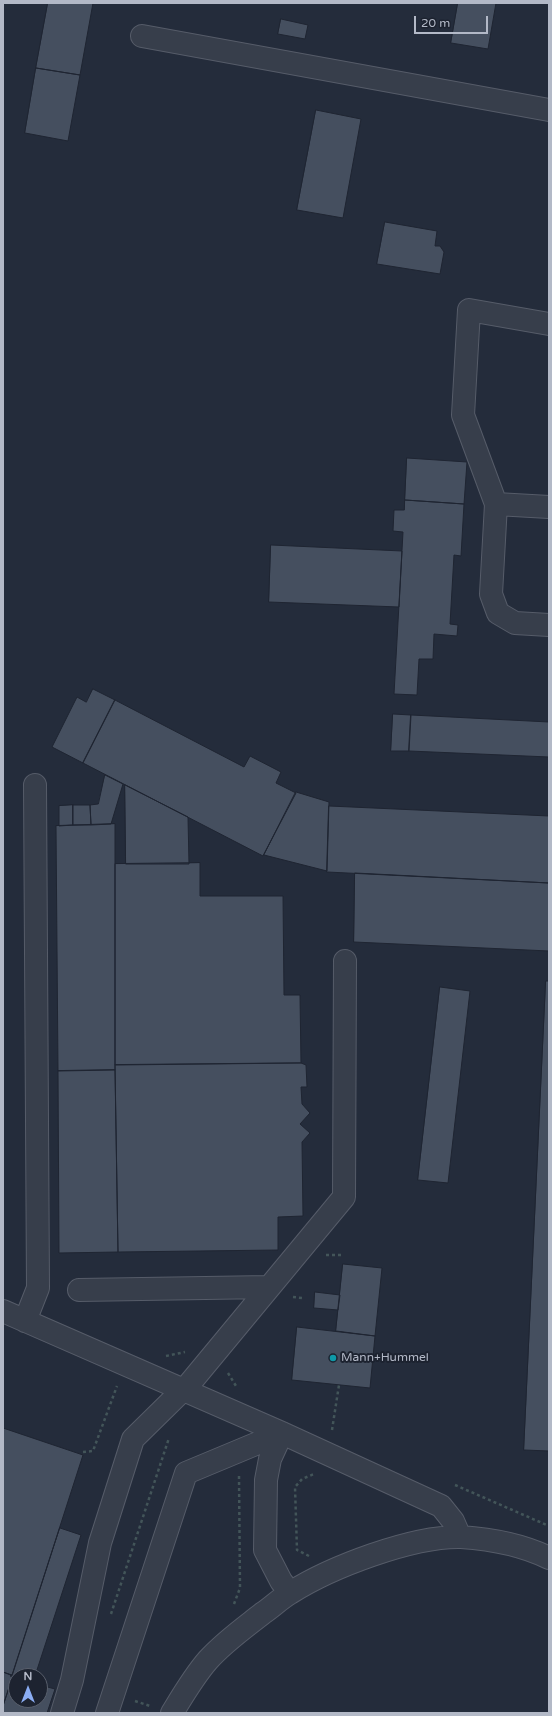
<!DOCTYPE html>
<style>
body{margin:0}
#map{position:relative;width:552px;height:1716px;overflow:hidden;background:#242c3b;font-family:"Varela Round",sans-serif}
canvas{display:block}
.frame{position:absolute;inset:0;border:4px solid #b3b9c7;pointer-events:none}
.north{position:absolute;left:8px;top:1668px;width:40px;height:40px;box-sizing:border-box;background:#1d2330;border:1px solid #595f6c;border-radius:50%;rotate:0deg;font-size:11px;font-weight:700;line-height:16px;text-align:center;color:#b3b9c7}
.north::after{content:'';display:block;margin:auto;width:14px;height:18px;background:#8badf3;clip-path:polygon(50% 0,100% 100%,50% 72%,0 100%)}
.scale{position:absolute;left:414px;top:16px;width:74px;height:18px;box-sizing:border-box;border:2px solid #b3b9c7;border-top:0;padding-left:5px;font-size:12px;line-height:14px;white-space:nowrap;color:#b3b9c7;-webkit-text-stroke:3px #1d2330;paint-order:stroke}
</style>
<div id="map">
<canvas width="552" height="1716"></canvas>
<div class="frame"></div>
<div class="north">N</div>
<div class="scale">20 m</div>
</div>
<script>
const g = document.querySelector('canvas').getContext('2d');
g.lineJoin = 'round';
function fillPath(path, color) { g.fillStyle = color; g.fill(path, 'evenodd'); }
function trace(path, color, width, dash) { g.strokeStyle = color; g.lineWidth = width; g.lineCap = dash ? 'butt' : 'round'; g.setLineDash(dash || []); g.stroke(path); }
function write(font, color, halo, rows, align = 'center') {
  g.font = font + ' "Varela Round",sans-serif'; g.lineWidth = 4; g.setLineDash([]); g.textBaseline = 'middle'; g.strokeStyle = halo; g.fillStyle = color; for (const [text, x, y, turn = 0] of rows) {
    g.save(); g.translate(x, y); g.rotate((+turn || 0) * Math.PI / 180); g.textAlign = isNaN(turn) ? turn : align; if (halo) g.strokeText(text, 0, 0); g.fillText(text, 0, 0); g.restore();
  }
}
const building = new Path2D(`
 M48,3H93L80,75L36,68Z
 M458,3H496L488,49L451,43Z
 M281,19L308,25L305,39L278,34Z
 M36,68L80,75L68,141L25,133Z
 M316,110L361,119L343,218L297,210Z
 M385,222L437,231L435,246H440L444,252L440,274L377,264Z
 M407,458L467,462L464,504L405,500Z
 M405,500L464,504L461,556L454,555L450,624L458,625L457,636L434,634L433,659H419L417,695L394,694L403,532L393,531L394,510H404Z
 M271,545L402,551L399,607L269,602Z
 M93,689L115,700L83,763L52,747L77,697L86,702Z
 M115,700L244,767L250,756L281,772L276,783L296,793L263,856L83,763Z
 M393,714L411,715L409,751H391Z
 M411,715L549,722V757L409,751Z
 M105,775L123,784L111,824L91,825L90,805L98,804Z
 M125,785L188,817L189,864H126Z
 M296,792L329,802L327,871L264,855Z
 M73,805H90L91,825H73Z
 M73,805V825L59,826V806Z
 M329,806L549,816V883L327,872Z
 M115,824V1070L58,1071L56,826Z
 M200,863V896H283L284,995H300L301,1063L115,1065V864Z
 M355,873L549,883V951L354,942Z
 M546,981H549V1451L524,1450Z
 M440,987L470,991L448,1183L418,1180Z
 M301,1063L306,1065L307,1087H301L302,1104L310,1113L300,1124L310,1133L302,1142L303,1216L278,1217V1250L118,1252L115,1065Z
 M115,1070L118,1252L59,1253L58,1071Z
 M343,1264L382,1268L375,1336L336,1331Z
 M315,1292L340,1295L338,1310L314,1308Z
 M297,1327L375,1336L370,1388L292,1380Z
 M3,1428L83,1455L12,1675L3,1672Z
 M60,1528L81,1535L35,1676L16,1677L10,1676L12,1675Z
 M3,1672L13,1676L3,1706Z
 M13,1676L16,1677V1700H40V1685L55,1689L47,1713H3V1706Z`);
fillPath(building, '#454f5f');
trace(building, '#1f2532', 1);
const minor = new Path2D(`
 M142,36L549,110
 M549,324L469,310L463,415L496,504L549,507
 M496,504L491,594L498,613L515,623L549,625
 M79,1290L268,1287
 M3,1311L282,1433L441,1506L453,1521L460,1537
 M25,1321L38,1288L35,785
 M282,1433L270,1459L266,1480L265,1550L281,1581L290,1593
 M62,1713L72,1680L100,1543L133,1439L190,1383L344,1197L345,961
 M107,1713L186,1473L282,1433
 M172,1713C183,1695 194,1676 208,1660C224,1642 244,1628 263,1613C272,1607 280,1599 290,1593C331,1567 412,1536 461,1537C490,1539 523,1545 549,1558`);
trace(minor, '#565c69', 24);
trace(new Path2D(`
 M326,1255H341
 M293,1297L302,1298
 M166,1356L185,1352
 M228,1373L236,1386
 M332,1430L339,1385
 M83,1452L93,1451L117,1386
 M455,1485L549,1526
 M309,1556L297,1550L295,1487L302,1479L314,1474
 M234,1604L240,1588L239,1476
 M111,1614L169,1438
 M135,1701L150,1706`), '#435559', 2.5, [3, 3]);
trace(minor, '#373e4b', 22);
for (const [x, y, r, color] of [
 [333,1358,4,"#0f9aa8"]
]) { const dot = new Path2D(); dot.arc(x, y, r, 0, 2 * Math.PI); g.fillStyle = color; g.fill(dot); trace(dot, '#1d2330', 1.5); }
write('12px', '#b3b9c7', '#1d2330', [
 ["Mann+Hummel",341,1358]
], 'left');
</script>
